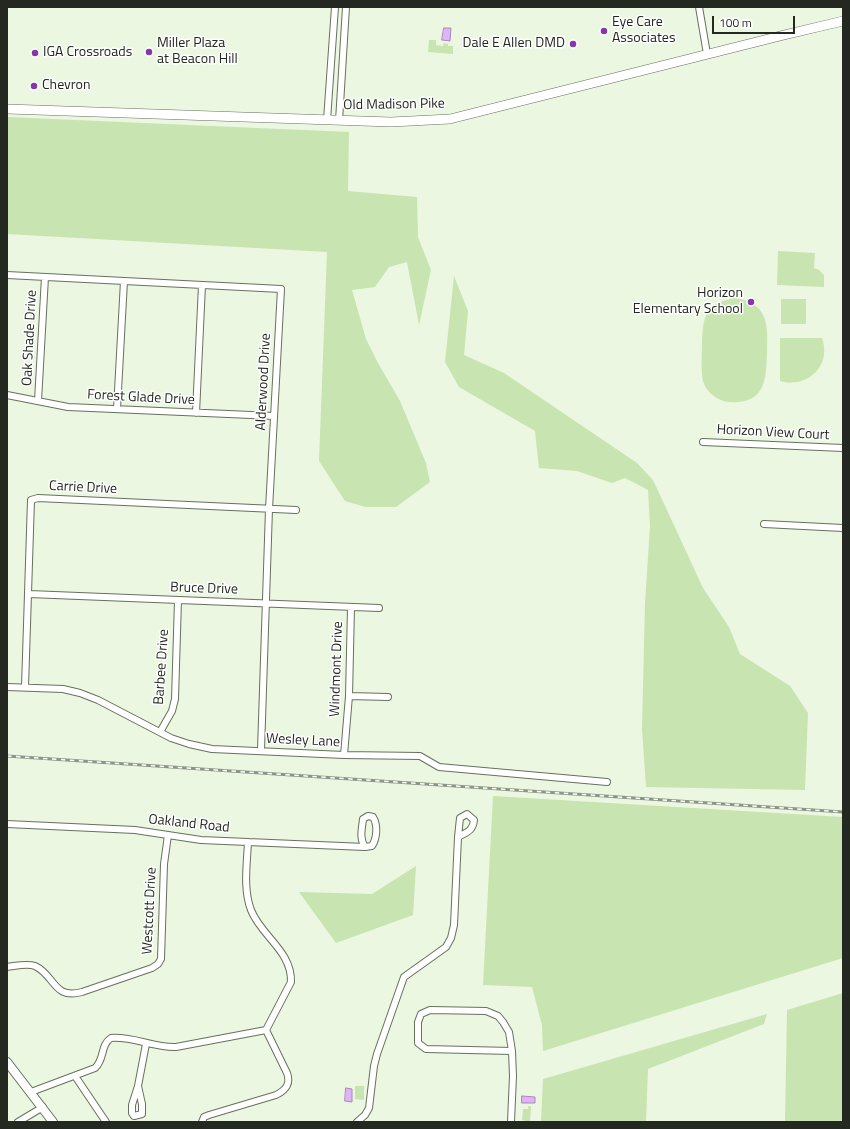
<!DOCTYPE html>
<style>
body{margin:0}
#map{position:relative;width:850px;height:1129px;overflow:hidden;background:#ebf7e1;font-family:"Titillium Web",sans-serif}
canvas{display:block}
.frame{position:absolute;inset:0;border:8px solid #232820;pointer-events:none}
.scale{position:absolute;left:712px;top:16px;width:83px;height:18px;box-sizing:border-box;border:2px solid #232820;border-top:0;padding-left:5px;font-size:12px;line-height:14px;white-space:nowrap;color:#232820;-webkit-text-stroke:3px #fff;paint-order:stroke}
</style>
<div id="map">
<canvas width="850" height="1129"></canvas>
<div class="frame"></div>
<div class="scale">100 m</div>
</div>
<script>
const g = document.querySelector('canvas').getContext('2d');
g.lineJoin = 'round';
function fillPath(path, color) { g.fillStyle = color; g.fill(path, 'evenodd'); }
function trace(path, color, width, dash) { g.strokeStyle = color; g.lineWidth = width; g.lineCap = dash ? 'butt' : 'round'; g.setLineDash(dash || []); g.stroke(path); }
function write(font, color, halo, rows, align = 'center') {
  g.font = font + ' "Titillium Web",sans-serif'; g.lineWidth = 3; g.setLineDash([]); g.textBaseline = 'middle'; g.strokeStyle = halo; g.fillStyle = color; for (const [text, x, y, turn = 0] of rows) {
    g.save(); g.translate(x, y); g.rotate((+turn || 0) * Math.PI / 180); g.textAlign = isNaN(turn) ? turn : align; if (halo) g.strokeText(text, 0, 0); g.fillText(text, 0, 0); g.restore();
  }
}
fillPath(new Path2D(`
 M429,40H436V45L443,46L444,43L448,44V46H453V54L428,52Z
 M7,117L349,132L348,191L417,197L418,237L431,270L419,325L407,262L389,267L375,287L352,290L366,339L378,363L400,401L426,463L430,482L396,507H366L345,501L319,461L327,252L7,234Z
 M778,251L815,253L814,268L819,270L824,275V287L777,285Z
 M454,276L468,311L464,355L504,373L637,463L653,480L703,588L729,627L740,654L790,686L808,713L805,790L646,787L642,729L645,603L650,526L648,490L625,478L612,483L577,471L539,468L535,431L459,387L445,362Z
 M734,298C768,302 768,324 767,352C766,374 767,400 738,402C730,403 723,402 717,398C708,393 702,384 702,374C701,364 702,354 702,344C703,316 705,304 734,298Z
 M781,299H806V324H781Z
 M780,338H822C832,366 807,389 780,381Z
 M493,796L843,817V958L543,1051L542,1025L532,987L483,985Z
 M416,866L413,915L336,943L299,892L372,894Z
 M843,993V1122H785L787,1010Z
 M767,1014L764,1024L648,1069L646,1122H541L543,1079Z
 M355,1086H364V1100L355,1099Z
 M528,1106H531L530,1122L522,1120L523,1109H528Z`), '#c8e4b1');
const water = new Path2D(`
 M444,28H451L450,41L442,40Z
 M346,1088L352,1089V1102L345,1101Z
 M522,1096L535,1097V1103H522Z`);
fillPath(water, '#e0b3f9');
trace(water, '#a789b8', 1);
const minor = new Path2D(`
 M699,7L707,54
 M327,120L335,7
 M339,121L346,7
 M7,275L281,289L269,509L261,750
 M7,395L68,407L274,416
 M38,401L45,277
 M117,409L124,281
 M196,413L202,285
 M703,442L843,448
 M764,524L843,528
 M29,594L379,608
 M7,687L63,689L80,693L98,700L171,738L189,744L212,749L344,755L420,756L439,767L607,782
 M25,687L31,500L38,498L296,510
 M349,696L388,697
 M160,732L172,711L175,699L178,600
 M344,755L349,696L351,607
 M467,814L474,820C473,831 467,832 458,837L460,818Z
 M368,816L373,817C378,825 377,838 372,846L365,847C359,838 362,829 363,819Z
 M7,824L135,830L201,840L365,847
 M248,842C247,864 243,889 251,910C261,936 292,951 291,982L266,1030
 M7,967C16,966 27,963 35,966C55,975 53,1000 82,992L152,968L158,964L161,959L164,864L168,835
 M430,1010L486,1011L498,1016L503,1022L509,1032L512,1051L426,1049L418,1043V1022L421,1014Z
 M75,1076L106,1122
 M138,1086L142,1104V1114L134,1116L132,1113V1105Z
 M138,1086L146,1044
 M31,1092L95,1068C105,1059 100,1045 111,1038C133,1036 154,1048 176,1047L266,1030
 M18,1122L43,1107
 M202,1122L204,1117L209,1115L276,1095C286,1090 291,1084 287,1073L266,1030
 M357,1122L365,1115L369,1108L374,1066L377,1054L404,977L446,947L451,938L454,925L458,837
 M511,1122L513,1076L512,1051`);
const tertiary = new Path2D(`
 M7,1062L53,1122`);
const secondary = new Path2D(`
 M7,109L391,122L450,119L784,35L843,21`);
trace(minor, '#66715e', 8);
trace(tertiary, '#66715e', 10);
trace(secondary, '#66715e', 10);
trace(minor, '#fff', 6);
trace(tertiary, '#fff', 8);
trace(secondary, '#fff', 9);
const rail = new Path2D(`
 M7,756L843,812`);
trace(rail, '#8c9585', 3);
trace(rail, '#fff', 1.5, [4.5]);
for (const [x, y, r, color] of [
 [604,31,4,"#8537a8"],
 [573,44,4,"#8537a8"],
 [149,52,4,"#8537a8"],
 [35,53,4,"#8537a8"],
 [34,86,4,"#8537a8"],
 [751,302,4,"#8537a8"]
]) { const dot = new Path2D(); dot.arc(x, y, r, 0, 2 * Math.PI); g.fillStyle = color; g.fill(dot); trace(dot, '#fff', 1.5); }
write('14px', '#232820', '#fff', [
 ["Eye Care",612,23],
 ["Associates",612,39],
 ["Miller Plaza",157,44],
 ["at Beacon Hill",157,60],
 ["Dale E Allen DMD",565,44,"right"],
 ["IGA Crossroads",43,53],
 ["Chevron",42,86],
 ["Horizon",743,294,"right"],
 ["Elementary School",743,310,"right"]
], 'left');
write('14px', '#232820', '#fff', [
 ["Old Madison Pike",394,105,-1],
 ["Oak Shade Drive",30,338,-87],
 ["Alderwood Drive",264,382,-87],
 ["Forest Glade Drive",141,398,3],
 ["Horizon View Court",773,433,3],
 ["Carrie Drive",83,488,3],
 ["Bruce Drive",204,589,2],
 ["Barbee Drive",162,667,-86],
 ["Windmont Drive",337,669,-88],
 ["Wesley Lane",303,741,3],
 ["Oakland Road",189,824,6],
 ["Westcott Drive",150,911,-87]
]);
</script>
